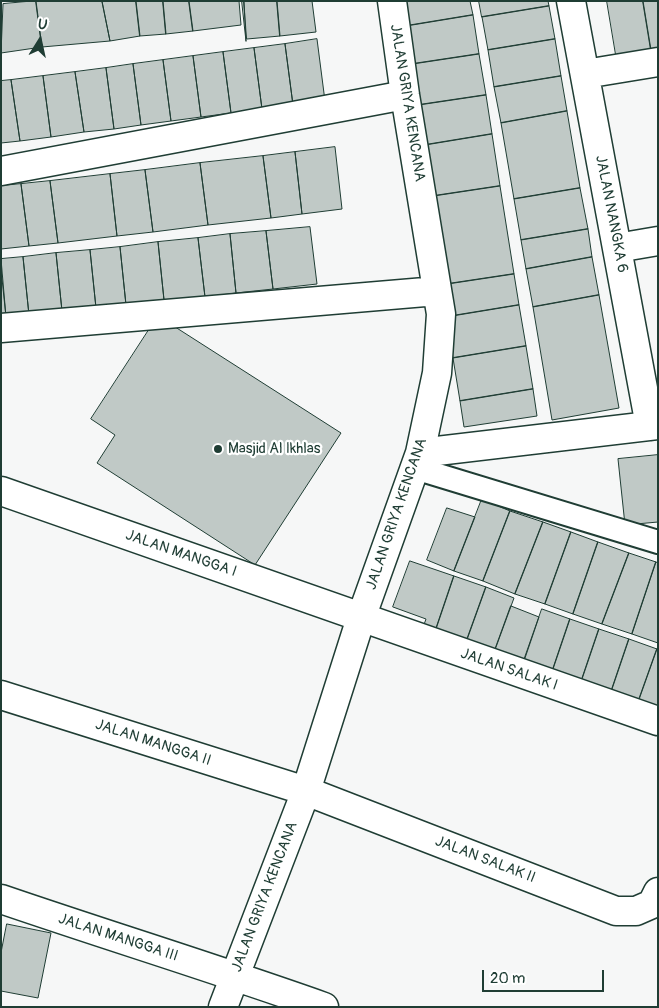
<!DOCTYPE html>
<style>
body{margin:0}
#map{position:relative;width:659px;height:1008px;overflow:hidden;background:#f6f7f7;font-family:Pangolin,sans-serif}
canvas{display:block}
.frame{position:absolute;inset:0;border:2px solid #1f3d34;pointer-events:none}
.north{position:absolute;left:15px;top:15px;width:50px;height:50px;-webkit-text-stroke:4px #fff;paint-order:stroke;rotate:10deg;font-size:14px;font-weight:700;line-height:20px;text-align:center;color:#1f3d34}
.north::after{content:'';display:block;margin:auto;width:18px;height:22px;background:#1f3d34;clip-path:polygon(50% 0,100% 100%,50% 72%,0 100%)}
.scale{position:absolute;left:482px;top:970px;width:122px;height:22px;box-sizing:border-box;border:2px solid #1f3d34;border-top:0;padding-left:6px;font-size:15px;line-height:18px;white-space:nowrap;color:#1f3d34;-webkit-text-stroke:4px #fff;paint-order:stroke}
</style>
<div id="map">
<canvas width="659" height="1008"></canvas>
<div class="frame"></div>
<div class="north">U</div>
<div class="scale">20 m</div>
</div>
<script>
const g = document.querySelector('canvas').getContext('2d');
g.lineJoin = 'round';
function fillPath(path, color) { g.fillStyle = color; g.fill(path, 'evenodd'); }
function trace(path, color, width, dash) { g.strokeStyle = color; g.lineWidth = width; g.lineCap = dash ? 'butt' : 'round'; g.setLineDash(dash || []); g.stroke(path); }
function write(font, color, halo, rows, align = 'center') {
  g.font = font + ' Pangolin,sans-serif'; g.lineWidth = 4.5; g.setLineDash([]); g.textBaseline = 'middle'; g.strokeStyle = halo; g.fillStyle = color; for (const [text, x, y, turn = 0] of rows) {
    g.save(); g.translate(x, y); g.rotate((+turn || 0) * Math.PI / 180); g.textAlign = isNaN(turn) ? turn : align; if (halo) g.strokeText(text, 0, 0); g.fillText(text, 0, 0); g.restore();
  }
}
const building = new Path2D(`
 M36,1H102L110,41L42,47Z
 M36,1L42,47L1,53L3,4Z
 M110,1H136L140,36L110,41L102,2Z
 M136,1H163L166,34L140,36Z
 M163,1H189L193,31L166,34Z
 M189,1H239L241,25L193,31Z
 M242,1H244L246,41Z
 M244,1H277L280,36L247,39Z
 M277,1H312L316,32L280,36Z
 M396,1H470L473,15L400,27Z
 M479,1H548L549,6L482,17Z
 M607,1H643L651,50L616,55Z
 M643,1H658V48L651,50Z
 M549,6L555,39L488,50L482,17Z
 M473,15L479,54L406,65L400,27Z
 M317,39L325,101L293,105L285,44Z
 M555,39L561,76L494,87L488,50Z
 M285,44L293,105L262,109L254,48Z
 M254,48L262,109L231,113L223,52Z
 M223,52L231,113L201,117L193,56Z
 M479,54L486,95L412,106L406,65Z
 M193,56L201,117L171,121L163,60Z
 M163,60L171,121L141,125L133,64Z
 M133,64L141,125L114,129L106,68Z
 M106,68L114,129L84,132L75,72Z
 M75,72L84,132L51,137L43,76Z
 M43,76L51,137L20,141L11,80Z
 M561,76L567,111L501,123L494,87Z
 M11,80L20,141L1,143V81Z
 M486,95L492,134L419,146L412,106Z
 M567,111L580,188L514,199L501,123Z
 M492,134L500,186L427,197L419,146Z
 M335,147L342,209L302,214L295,152Z
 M295,152L302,214L271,218L263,156Z
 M263,156L271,218L208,225L200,163Z
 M200,163L208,225L153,232L145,170Z
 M145,170L153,232L117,236L110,174Z
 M110,174L117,236L58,243L50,181Z
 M50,181L58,243L29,246L21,184Z
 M21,184L29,246L1,249V186Z
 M500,186L514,274L441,285L427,197Z
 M580,188L588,229L521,240L514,199Z
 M310,227L317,284L273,289L266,231Z
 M588,229L592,257L526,269L521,240Z
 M266,231L273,289L236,293L230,234Z
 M230,234L236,293L205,297L198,238Z
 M198,238L205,297L164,300L158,242Z
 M158,242L164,300L126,305L120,247Z
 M120,247L126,305L96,308L90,250Z
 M90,250L96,308L62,311L56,253Z
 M56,253L62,311L29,315L23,257Z
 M23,257L29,315L6,317L1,259Z
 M592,257L599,295L533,307L526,269Z
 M1,269L6,317L1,318Z
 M514,274L519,305L446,317L441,285Z
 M599,295L619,408L552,420L533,307Z
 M519,305L526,346L453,358L446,317Z
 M158,316L341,433L255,565L97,463L115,435L91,419Z
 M526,346L533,389L460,401L453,358Z
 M533,389L537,416L464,427L460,401Z
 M658,455V522L625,525L618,459Z
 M482,499L510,511L483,581L454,571Z
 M447,508L475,517L454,571L427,560Z
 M510,511L543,522L515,594L483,581Z
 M543,522L571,532L545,604L515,594Z
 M571,532L598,542L573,614L545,604Z
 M598,542L629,553L602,624L573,614Z
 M629,553L656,562L632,634L602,624Z
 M410,561L454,576L434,635L422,630L426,619L393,607Z
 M656,562L658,563V643L632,634Z
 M454,576L486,587L464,648L434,635Z
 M486,587L514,598L492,658L464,648Z
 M511,606L539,617L524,661L495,650Z
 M542,609L570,619L550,678L521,669Z
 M570,619L599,629L579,688L550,678Z
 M599,629L629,639L609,698L579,688Z
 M629,639L657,649L636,708L609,698Z
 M657,649L658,650V716L636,708Z
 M7,924L51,933L38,998L1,991V953Z`);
fillPath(building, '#c0c9c6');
trace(building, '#1f3d34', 1);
const lane = new Path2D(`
 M415,468L658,542`);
const street = new Path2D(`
 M571,1L650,426
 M585,74L658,62
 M1,171L405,95
 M617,248L658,241
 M1,328L437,291
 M420,453L658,425
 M1,491L658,721
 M1,695L306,791L616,911H636L652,904L658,892
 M1,899C109,936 217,969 324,1007
 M223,1007L306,791L361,618L420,453L437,373L441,314L405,95L392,1`);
trace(lane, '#1f3d34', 26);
trace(street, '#1f3d34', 31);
trace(lane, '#fff', 22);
trace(street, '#fff', 28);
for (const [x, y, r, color] of [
 [218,449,5,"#1f3d34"]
]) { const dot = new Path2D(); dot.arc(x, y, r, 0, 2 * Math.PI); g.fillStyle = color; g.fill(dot); trace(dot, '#fff', 2); }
write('15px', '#1f3d34', '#fff', [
 ["JALAN GRIYA KENCANA",407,103,81],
 ["JALAN NANGKA 6",611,214,79],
 ["JALAN GRIYA KENCANA",397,514,-71],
 ["JALAN MANGGA I",181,554,19],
 ["JALAN SALAK I",509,670,19],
 ["JALAN MANGGA II",153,743,18],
 ["JALAN SALAK II",485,860,21],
 ["JALAN GRIYA KENCANA",265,897,-69],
 ["JALAN MANGGA III",118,938,18]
]);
write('15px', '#1f3d34', '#fff', [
 ["Masjid Al Ikhlas",228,449]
], 'left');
</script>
